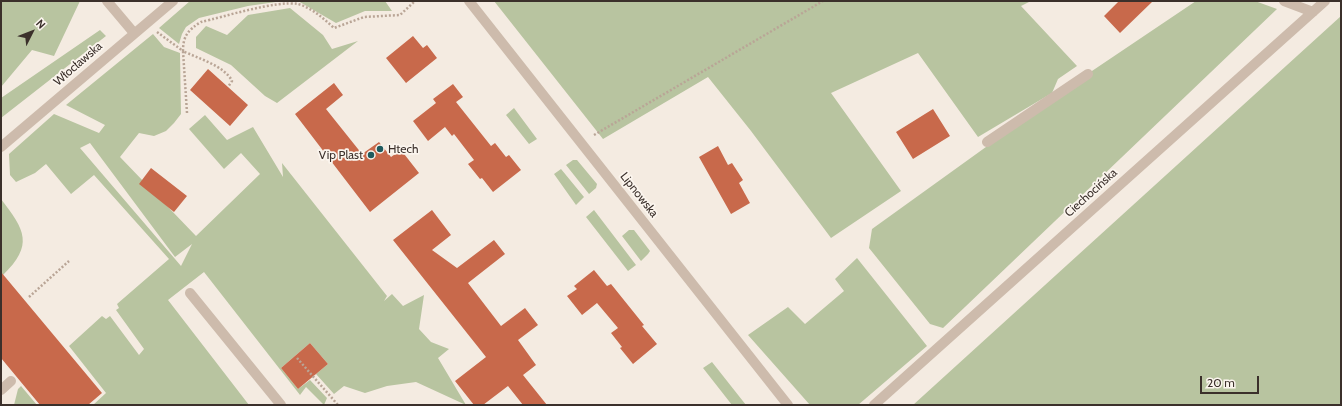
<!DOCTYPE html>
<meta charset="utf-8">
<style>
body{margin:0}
#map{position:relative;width:1342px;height:406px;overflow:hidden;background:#f4ebe1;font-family:Cabin,sans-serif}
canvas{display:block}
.frame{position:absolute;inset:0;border:2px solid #3b302b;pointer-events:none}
.north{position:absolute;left:12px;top:12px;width:40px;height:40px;-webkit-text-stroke:3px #fbf5ee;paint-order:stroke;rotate:48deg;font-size:11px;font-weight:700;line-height:16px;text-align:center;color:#3b302b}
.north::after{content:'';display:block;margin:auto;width:14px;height:18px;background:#3b302b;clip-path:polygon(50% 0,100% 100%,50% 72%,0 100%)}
.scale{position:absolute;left:1200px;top:376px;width:59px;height:18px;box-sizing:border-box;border:2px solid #3b302b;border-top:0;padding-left:5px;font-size:12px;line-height:14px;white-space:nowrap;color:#3b302b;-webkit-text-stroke:3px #fbf5ee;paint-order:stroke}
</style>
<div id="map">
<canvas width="1342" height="406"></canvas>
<div class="frame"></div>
<div class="north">N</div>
<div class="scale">20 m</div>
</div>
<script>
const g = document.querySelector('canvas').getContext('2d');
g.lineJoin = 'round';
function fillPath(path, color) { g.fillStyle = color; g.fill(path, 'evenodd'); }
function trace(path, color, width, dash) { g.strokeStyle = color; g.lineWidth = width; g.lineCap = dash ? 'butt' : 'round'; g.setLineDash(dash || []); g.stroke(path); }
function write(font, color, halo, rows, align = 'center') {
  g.font = font + ' Cabin,sans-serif'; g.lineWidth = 3.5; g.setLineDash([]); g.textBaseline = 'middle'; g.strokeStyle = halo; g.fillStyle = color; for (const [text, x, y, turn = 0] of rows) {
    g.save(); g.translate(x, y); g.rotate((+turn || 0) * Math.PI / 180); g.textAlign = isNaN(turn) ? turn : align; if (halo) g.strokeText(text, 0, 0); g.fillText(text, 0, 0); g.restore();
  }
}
fillPath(new Path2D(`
 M1,1H80L54,56L32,50L1,87Z
 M190,1H283L248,6L199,18L186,27L182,34L179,44L159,28Z
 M298,1H385L392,11H365L336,23Z
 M494,1H1031L1021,6L1077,66L1058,79L1052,93L978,137L918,53L831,93L901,191L831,238L751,131L708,77L603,139Z
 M1196,1H1255L1277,9L943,328L930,324L869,248L872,229L1086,75Z
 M290,8L323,35L332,49L358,41L277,103L265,96L231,65L196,48V37L206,26L227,35L248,15Z
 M1341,16V405H913Z
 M100,30L106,36L1,118V98Z
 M153,34L164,47L180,53L181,114L174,123L166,131L154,136L139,133L120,157L196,236L260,174L241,153L224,169L189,129L205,115L227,140L253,127L283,177L282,163L387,296L384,301L392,294L403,306L424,295L419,329L431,342L449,349L438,358L466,405L416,382L387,386L365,393L344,386L334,394L316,374L328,364L310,343L281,368L298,389L310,380L327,398L324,405L306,387L300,395L204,272L168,300L249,405H93L106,393L69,346L102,316L106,319L110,316L139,355L144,349L116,310L119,308L117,304L169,259L94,175L71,194L46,164L35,173L16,182L10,175L9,154L54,114L99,133L105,125L66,105ZM90,143L175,257L192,244L181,266L80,148Z
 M514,108L537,139L529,144L506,115Z
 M573,160H577L597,184L596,188L589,194L566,165Z
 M561,169L584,197L576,205L554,174Z
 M1,199C25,230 34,245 3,275L1,273Z
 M594,210L636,265L628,271L586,217Z
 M629,230H634L650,251L648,254L641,261L622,236Z
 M857,258L927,346L858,405H810L748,335L788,307L805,324L844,291L835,279Z
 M712,362L746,405H732L703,368Z
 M21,386L37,405H14L18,389Z`), '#b8c4a0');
fillPath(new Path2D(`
 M1119,1H1153L1120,33L1104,16Z
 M413,36L423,48L427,45L437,58L406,83L386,58Z
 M208,69L248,105L230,126L190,90Z
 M334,83L343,95L326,109L362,154L379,142L391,157L401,150L419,173L370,212L295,114Z
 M453,84L463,97L456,102L491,146L495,143L506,157L509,155L521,170L493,192L482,178L480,179L468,164L474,160L454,134L452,136L445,127L428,141L413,121L436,103L433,99Z
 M933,109L950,136L913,159L896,132Z
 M718,146L728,165L732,163L743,180L739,183L750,203L731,214L699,157Z
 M151,168L187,196L174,212L139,184Z
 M432,210L451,235L432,250L457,268L494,240L505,254L468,283L501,326L525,308L538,325L518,340L536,365L523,375L547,405H523L508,386L483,405H474L455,381L486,357L393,240Z
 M594,270L607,286L611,284L644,325L642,326L657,344L633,364L620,348L622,347L611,333L618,328L597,303L582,315L567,296L577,289L574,286Z
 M1,272L102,393L88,405H40L1,358Z
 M310,343L328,364L298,389L281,368Z`), '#c8694b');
trace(new Path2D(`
 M157,32L183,51C183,36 188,30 201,22C223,17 277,0 298,4C312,8 323,18 334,28L364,17L400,15L415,1
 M187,113L183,51C197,58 225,66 232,81L228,87
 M594,135L823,1
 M29,297L69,261
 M297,358L338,405`), '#b9a596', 2.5, [2, 2]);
trace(new Path2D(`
 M107,1L134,33
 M469,1L788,405
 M1284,1L1313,12
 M987,142L1088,74
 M1,147L173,1
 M190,293L281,405
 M1,390L11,381
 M874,405L1325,1`), '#cdbbac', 10);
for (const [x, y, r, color] of [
 [380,149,4,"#1f5a5e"],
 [371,155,4,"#1f5a5e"]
]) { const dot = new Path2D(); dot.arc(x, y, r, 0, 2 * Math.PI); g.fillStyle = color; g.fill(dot); trace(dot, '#fbf5ee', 1.5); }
write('12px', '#3b302b', '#fbf5ee', [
 ["Włocławska",78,64,-41],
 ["Ciechocińska",1091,193,-42],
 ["Lipnowska",639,195,52]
]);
write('12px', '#3b302b', '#fbf5ee', [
 ["Htech",388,149],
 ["Vip Plast",363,155,"right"]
], 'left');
</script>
